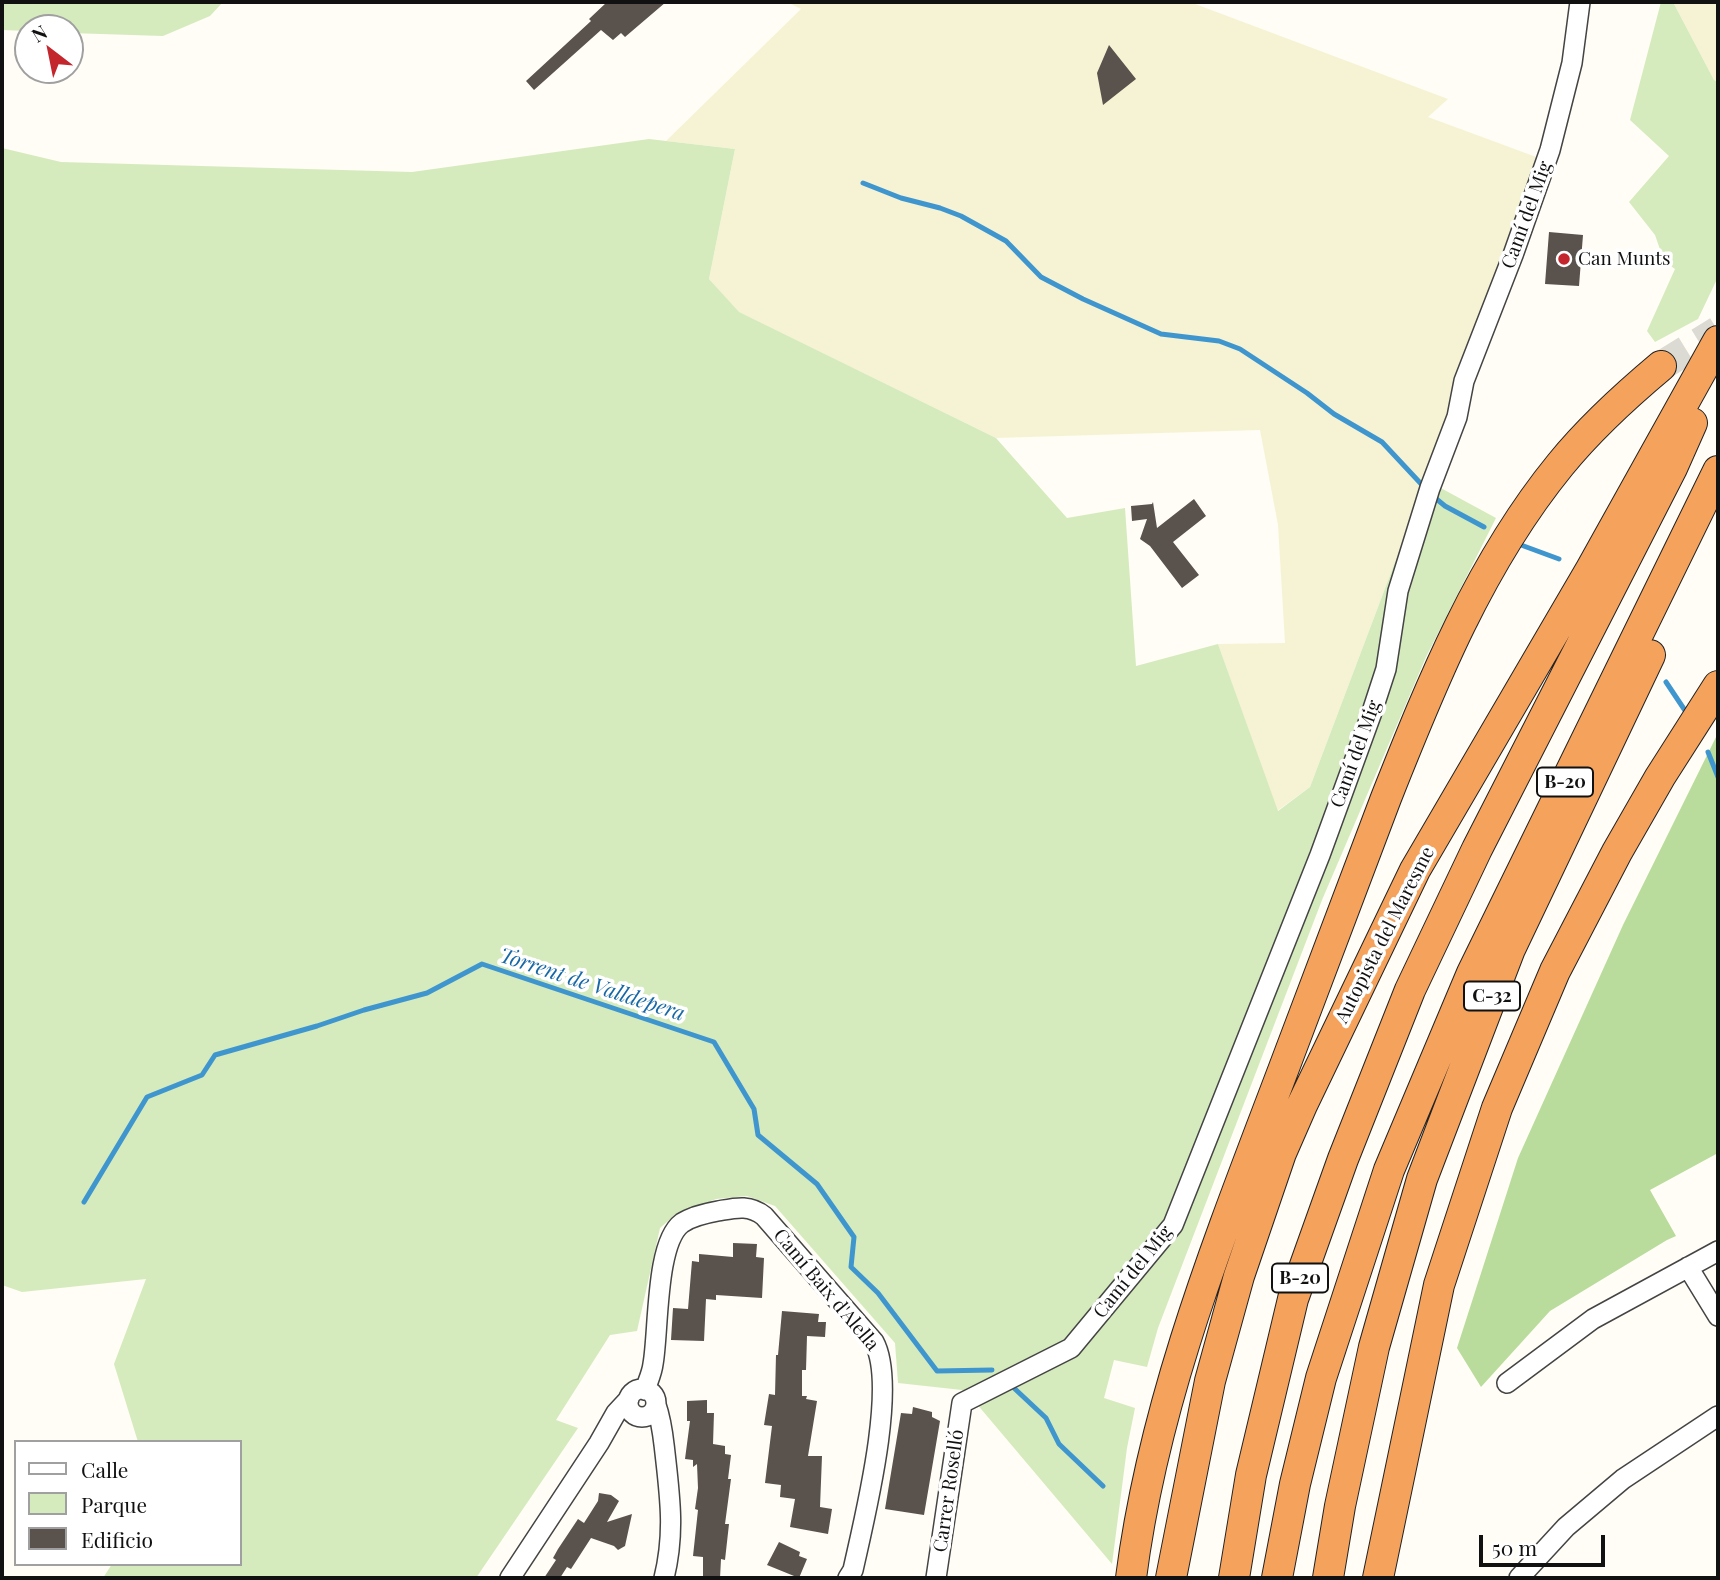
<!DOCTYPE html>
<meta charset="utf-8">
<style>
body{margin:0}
#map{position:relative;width:1720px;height:1580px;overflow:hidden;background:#fffdf5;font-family:"Playfair Display",serif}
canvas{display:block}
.frame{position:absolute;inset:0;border:4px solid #111;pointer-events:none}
.legend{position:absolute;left:14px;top:1440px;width:228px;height:126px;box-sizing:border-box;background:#fff;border:2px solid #a0a0a0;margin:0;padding:9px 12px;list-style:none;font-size:21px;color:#111}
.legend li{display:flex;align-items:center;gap:14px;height:35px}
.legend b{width:35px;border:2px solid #a0a0a0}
.north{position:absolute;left:14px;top:14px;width:70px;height:70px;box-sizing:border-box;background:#fff;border:2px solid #a0a0a0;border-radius:50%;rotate:328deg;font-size:19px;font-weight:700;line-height:28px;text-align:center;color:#111}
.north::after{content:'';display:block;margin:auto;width:24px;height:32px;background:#c4262e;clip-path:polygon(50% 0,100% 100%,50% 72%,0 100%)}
.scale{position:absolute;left:1479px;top:1535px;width:126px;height:32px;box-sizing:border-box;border:4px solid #111;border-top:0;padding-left:9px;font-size:21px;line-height:24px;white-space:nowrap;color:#111;-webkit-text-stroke:5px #fff;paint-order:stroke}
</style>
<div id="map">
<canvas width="1720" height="1580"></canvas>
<div class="frame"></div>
<ul class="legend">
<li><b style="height:9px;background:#fff"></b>Calle</li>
<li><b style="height:19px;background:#d5ebbd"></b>Parque</li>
<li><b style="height:19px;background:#5a524d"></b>Edificio</li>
</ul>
<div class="north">N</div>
<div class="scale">50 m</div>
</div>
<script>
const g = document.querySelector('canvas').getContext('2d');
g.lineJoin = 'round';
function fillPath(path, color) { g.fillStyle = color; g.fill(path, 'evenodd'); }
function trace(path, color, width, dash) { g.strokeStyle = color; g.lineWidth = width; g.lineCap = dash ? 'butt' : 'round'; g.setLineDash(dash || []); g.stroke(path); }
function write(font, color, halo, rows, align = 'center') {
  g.font = font + ' "Playfair Display",serif'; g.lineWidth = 7; g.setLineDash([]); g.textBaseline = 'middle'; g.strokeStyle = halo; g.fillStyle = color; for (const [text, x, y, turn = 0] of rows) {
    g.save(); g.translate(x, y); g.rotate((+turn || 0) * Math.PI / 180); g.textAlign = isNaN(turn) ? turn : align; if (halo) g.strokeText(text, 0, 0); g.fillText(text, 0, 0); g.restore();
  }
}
fillPath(new Path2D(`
 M787,2H1190L1448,99L1428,117L1539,158L1426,480L1310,787L1277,811L1218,644L1285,643L1278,525L1260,430L996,438L738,312L709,279L735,149L666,141L801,9Z
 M1673,2H1718V82L1714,80Z`), '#f6f3d4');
fillPath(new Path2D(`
 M2,2H223L210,16L163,36L70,33V28H28V31L2,30Z
 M1661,2H1673L1714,80L1718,82V277L1698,319L1655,342L1647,331L1675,269L1664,261L1655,235L1629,202L1669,156L1630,120Z
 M649,139L735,149L709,279L739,312L996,438L1067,518L1125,508L1136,666L1218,644L1278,811L1310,787L1426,480L1496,518L1426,657L1322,900L1158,1328L1147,1367L1114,1360L1104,1398L1135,1408L1127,1448L1112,1564L976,1403L962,1390L898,1383L895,1343L775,1206L747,1196L716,1199L676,1214L660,1228L637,1331L610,1335L556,1420L578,1428L476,1578H103L112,1564H240V1442H138L114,1364L146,1279L22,1292L2,1285V148L61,162L412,172Z`), '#d5ebbd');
fillPath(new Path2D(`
 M1718,733V1153L1650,1190L1676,1236L1667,1240L1550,1311L1481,1387L1457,1348L1518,1158L1623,925Z`), '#b9dc9c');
trace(new Path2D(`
 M863,183L901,198L940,208L961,216L1006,241L1041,277L1083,299L1161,334L1219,341L1240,349L1307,393L1334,414L1382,442L1424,487
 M1434,497L1445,506L1484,527
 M1521,545L1559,559
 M1666,682L1686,712
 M1708,752L1718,777
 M84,1202L147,1097L202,1075L215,1055L317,1026L364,1010L427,993L482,964L714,1042L754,1109L758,1135L817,1184L854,1237L851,1267L878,1293L937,1371L992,1370
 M1015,1389L1046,1418L1059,1444L1103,1486`), '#3f96cf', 5);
fillPath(new Path2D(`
 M607,2H666L625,37L621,33L613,40L601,30L534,90L526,81L591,21L589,19Z
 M1109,45L1136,79L1103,105L1097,73Z
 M1549,232L1583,235L1579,286L1545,284Z
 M1194,499L1206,516L1173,542L1199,575L1182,588L1150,546L1140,539L1147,519L1132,521L1131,506L1152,504L1153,502L1157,528Z
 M733,1243L757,1244L756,1257L764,1258L762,1298L716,1295V1300L706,1299L704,1341L671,1340L673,1308L688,1309L692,1261L699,1262V1254L733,1257Z
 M782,1311L819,1314L818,1322H826L825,1337L807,1336L806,1370H802V1396H807L806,1399L817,1401L808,1456H822L820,1507L832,1509L828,1534L790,1527L795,1499L780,1497L781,1485L765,1483L772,1426L764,1425L769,1394L775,1395L776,1355H778Z
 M707,1400V1413H714L713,1444L725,1446V1454L731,1455L728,1479H731L725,1524H729L725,1560L721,1559L720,1578H703V1557L693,1556L698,1510L695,1509L698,1488L697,1464L693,1467V1460L685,1459L690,1421H687V1401Z
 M913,1407L932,1412V1417L940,1421L924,1515L885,1509L901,1413L912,1414Z
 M599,1493L611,1495L619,1501L607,1522L632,1514L625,1546L618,1550L614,1546L591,1538L571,1569L567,1567L560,1578H544L556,1560L553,1558L558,1549L578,1519L584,1523L598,1501Z
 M779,1542L800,1552L799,1556L807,1559L799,1578L767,1565Z`), '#5a524d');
trace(new Path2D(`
 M1661,366L1718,331`), '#dbdad3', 30, [30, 15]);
const minor = new Path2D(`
 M1688,1267L1718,1316
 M1507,1383L1593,1319L1718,1251
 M628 1403a14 14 0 1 1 28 0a14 14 0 1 1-28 0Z
 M645,1390C648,1381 652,1373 653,1364C659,1332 655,1243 682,1223C691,1217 707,1213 718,1211C735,1208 749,1204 764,1216L874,1342C898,1386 864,1520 853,1570L848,1578
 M656,1405C662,1422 663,1436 665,1453C670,1497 675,1534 664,1578
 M510,1578L599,1443L616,1413L629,1399
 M936,1578L962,1403L1071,1348L1173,1225L1320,855L1371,715L1386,669L1398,591L1430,488L1457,417L1464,381L1513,255L1550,150L1572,63L1580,2
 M1519,1578L1566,1527L1623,1479L1718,1416`);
const highway = new Path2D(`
 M1131,1578C1155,1391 1227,1220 1293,1044C1324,962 1355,880 1386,798C1432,682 1480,563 1560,465C1590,428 1624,397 1661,366
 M1171,1578L1210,1381L1239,1276L1281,1153L1302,1105L1415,870L1591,569L1718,341
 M1234,1578L1251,1475L1293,1299L1343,1159L1410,990L1477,849L1672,468L1692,423
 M1277,1578L1295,1484L1321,1378L1389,1170L1472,973L1718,471
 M1328,1578L1340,1506L1374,1347L1422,1179L1510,949L1650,655
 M1378,1578L1439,1285L1497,1108L1555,971L1617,852L1660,777L1718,686`);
trace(minor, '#444', 22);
trace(highway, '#222', 32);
trace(minor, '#fff', 19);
trace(highway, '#f5a25d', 30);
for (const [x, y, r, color] of [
 [1564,259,7,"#c4262e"]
]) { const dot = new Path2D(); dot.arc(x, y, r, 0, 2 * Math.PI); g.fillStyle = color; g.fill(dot); trace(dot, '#fff', 2.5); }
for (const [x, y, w] of [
 [1565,782,56],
 [1492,996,56],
 [1300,1278,56]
]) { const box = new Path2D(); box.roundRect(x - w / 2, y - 14.5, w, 29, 5); g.fillStyle = '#fff'; g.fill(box); trace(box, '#111', 2); }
write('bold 18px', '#111', null, [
 ["B-20",1565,782],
 ["C-32",1492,996],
 ["B-20",1300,1278]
]);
write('19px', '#111', '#fff', [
 ["Camí del Mig",1527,215,-70],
 ["Camí del Mig",1356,754,-70],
 ["Autopista del Maresme",1385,935,-63],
 ["Camí del Mig",1133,1272,-51],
 ["Camí Baix d'Alella",826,1290,50],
 ["Carrer Roselló",949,1491,-82]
]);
write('19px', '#111', '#fff', [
 ["Can Munts",1578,259]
], 'left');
write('italic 21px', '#1768a6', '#fff', [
 ["Torrent de Valldepera",592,985,18]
]);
</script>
